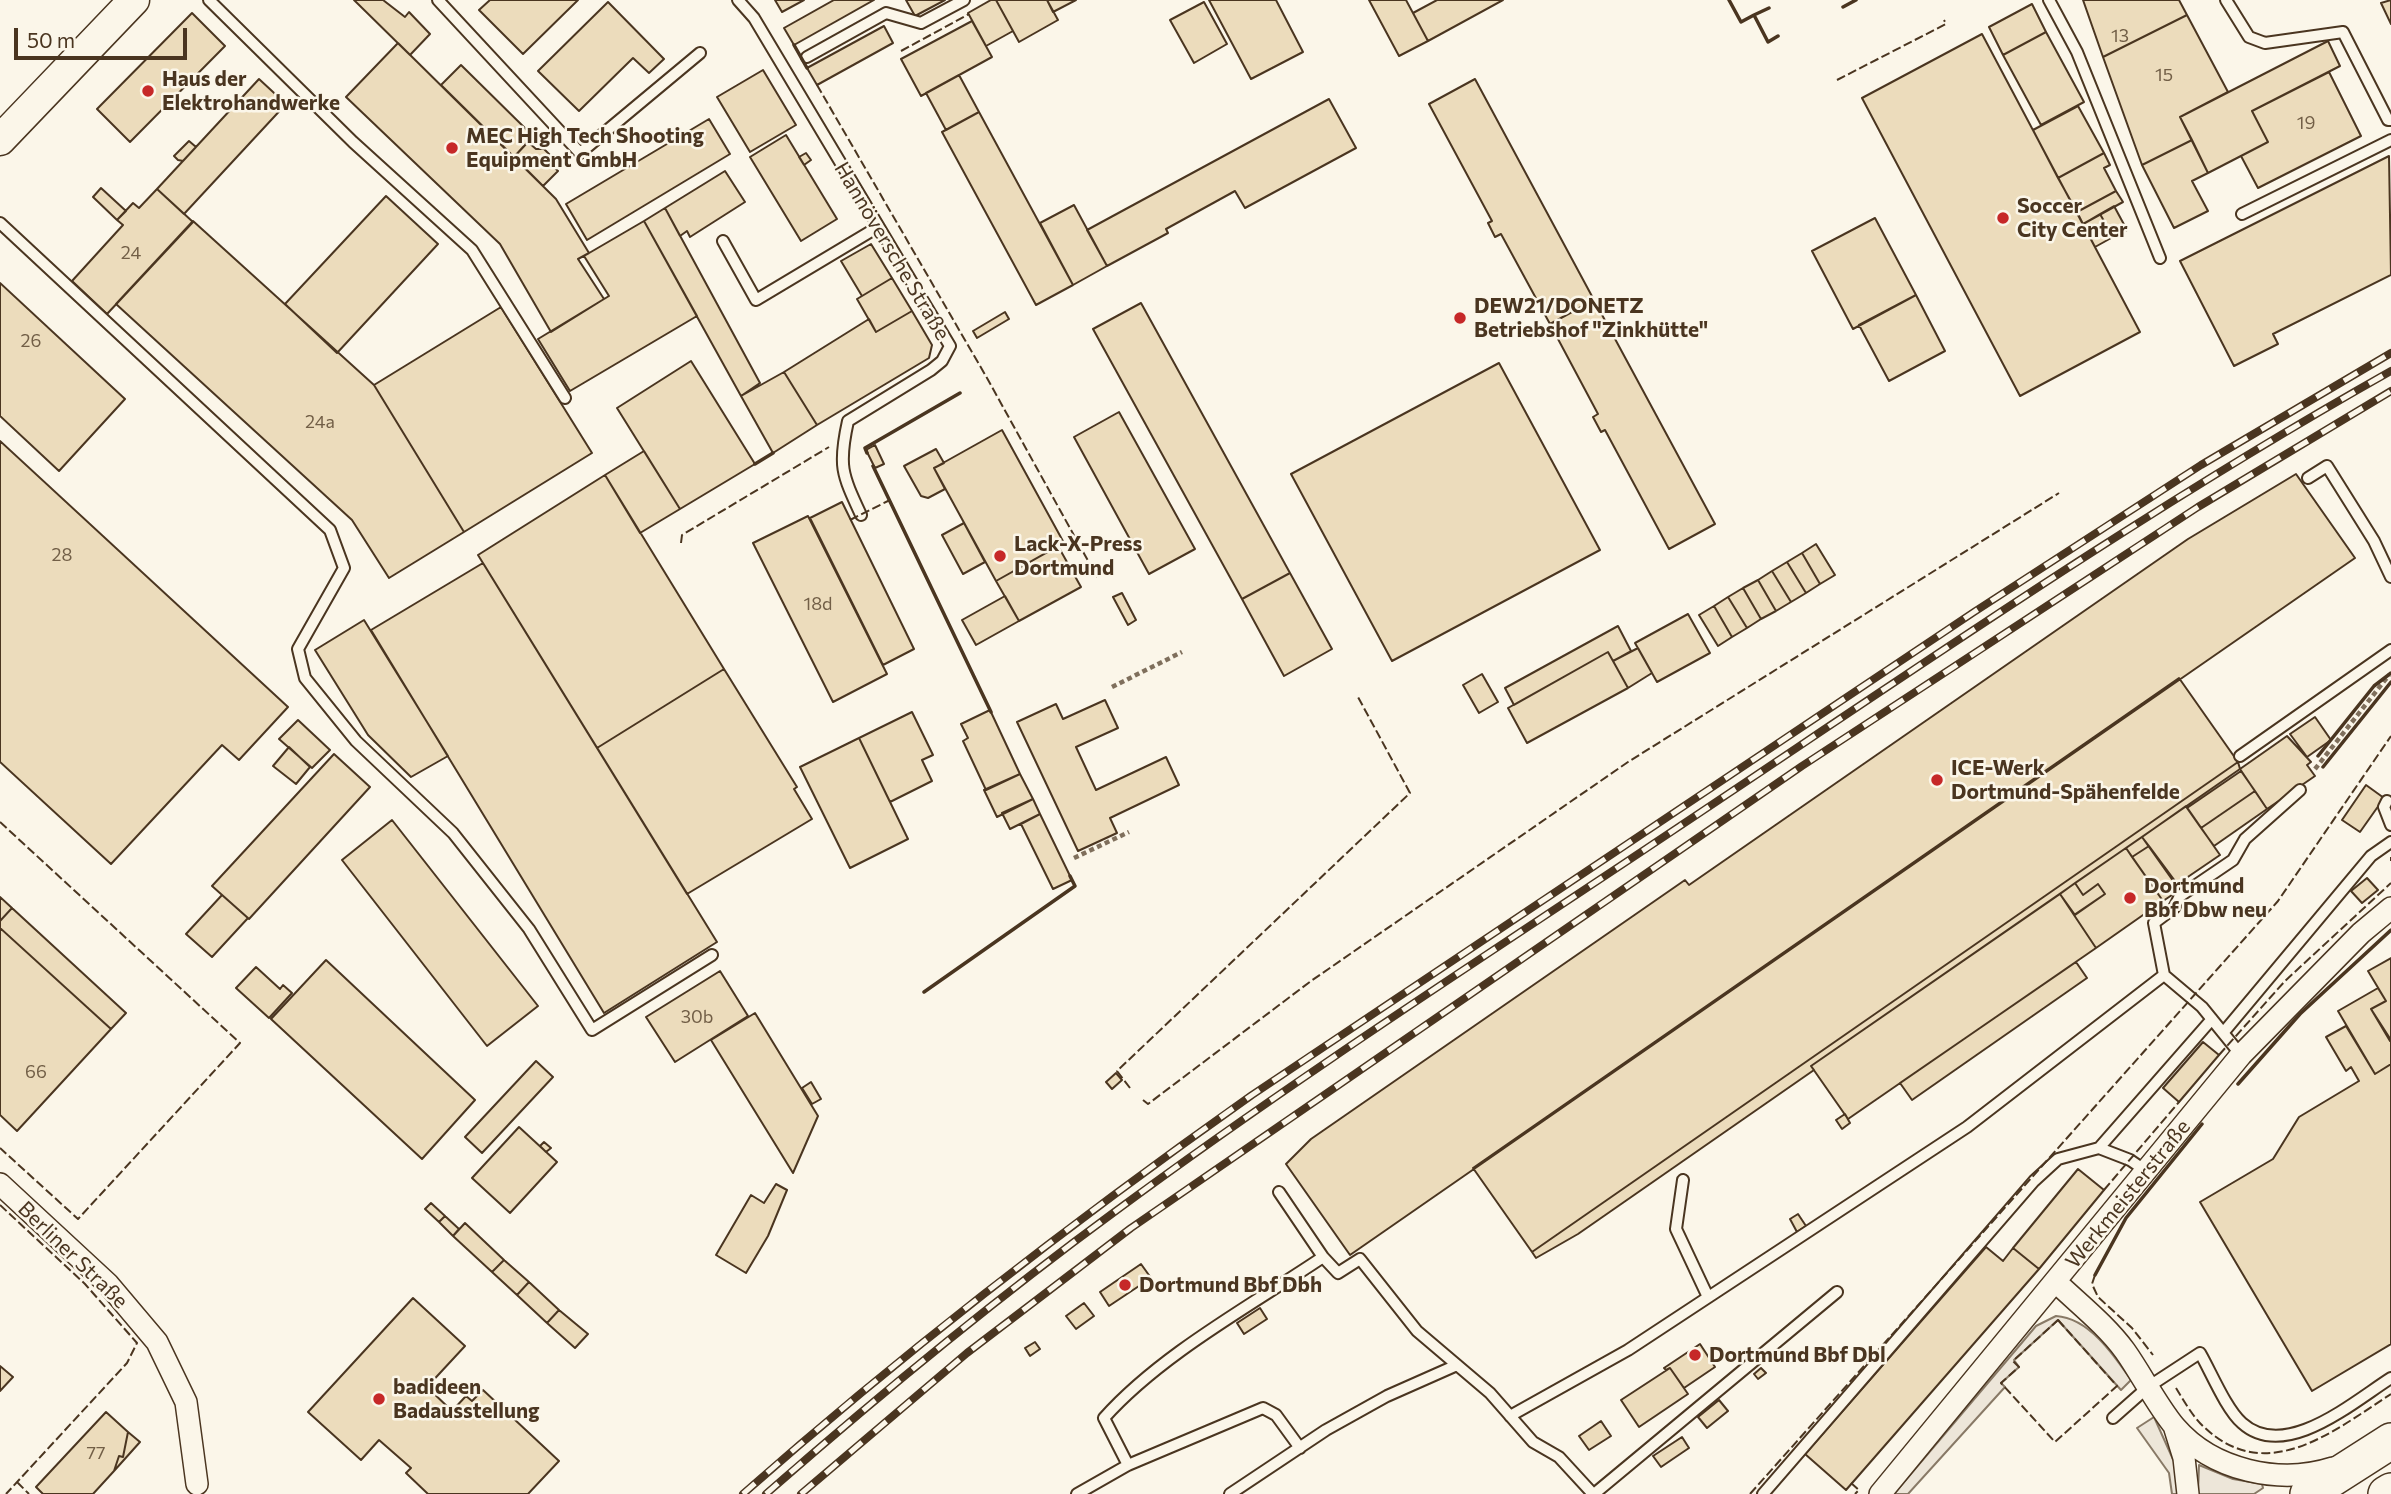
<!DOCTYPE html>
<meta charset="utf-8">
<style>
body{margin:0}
#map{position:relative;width:2391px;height:1494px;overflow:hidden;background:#fbf6e9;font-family:Commissioner,sans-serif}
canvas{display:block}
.scale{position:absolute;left:14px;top:28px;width:173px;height:32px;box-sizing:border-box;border:4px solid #4a3520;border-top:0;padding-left:9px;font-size:21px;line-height:24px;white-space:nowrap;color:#4a3520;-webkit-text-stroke:5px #fbf6e9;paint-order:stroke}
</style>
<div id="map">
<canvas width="2391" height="1494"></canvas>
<div class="scale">50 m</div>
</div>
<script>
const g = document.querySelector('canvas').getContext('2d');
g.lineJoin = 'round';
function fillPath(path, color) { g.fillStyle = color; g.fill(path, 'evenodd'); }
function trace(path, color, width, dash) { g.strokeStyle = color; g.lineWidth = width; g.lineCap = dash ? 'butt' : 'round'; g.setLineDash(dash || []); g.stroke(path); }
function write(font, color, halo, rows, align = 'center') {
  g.font = font + ' Commissioner,sans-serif'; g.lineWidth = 5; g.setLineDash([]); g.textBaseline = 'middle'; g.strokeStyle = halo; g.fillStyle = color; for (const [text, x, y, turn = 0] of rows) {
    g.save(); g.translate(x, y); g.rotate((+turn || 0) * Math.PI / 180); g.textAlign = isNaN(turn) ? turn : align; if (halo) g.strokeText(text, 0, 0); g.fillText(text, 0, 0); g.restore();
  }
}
const green = new Path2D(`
 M2056,1316C2089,1318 2114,1355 2131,1380L2121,1390L2058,1320L2014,1360L2019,1367L2001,1383L2005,1387L1908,1494H1894L2036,1326Z
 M2154,1417L2176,1466L2178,1494H2172L2169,1473L2137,1428Z
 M2199,1465L2233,1479L2262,1484L2263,1488L2254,1494H2198Z`);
fillPath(green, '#ede6d9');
trace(green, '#887966', 2);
const building = new Path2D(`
 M354,0H383L405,17L409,12L430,34L410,55Z
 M490,0H578L523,54L479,10Z
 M775,0H804L782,12Z
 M834,0H874L794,45L784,28Z
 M906,0H945L915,16Z
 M991,0H996L1013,31L986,46L968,13Z
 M996,0H1047L1058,20L1019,42Z
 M1047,0H1076L1053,12Z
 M1209,0H1276L1303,52L1251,79Z
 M1369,0H1406L1428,41L1399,56Z
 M1437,0H1503L1428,41L1413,13Z
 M2083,0H2179L2187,15L2103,57Z
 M2391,0V24L2381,3Z
 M608,2L664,59L649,73L633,58L579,111L538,71Z
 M1204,2L1227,44L1194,63L1170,20Z
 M2032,4L2046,32L2003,55L1989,27Z
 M192,13L225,46L130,142L97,109Z
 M2187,15L2228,92L2180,117L2192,140L2142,165L2103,57Z
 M972,21L992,57L921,96L901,59Z
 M884,26L893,43L817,85L807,68Z
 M2046,32L2084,102L2041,125L2003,55Z
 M1982,34L2140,332L2020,396L1862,98Z
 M2328,41L2340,66L2252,111L2268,142L2208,173L2180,117Z
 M398,43L556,199L589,253L578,259L604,299L551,332L500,244L346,97Z
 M461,65L533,136L514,157L441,85Z
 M763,70L796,125L750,152L717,97Z
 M2329,72L2361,136L2258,188L2241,156L2268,142L2252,111Z
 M959,75L979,112L946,130L926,93Z
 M259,79L286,104L184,214L157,189Z
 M1475,79L1594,300L1550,324L1501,234L1495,237L1488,223L1492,221L1429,104Z
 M1329,99L1356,148L1245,208L1235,191L1166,229L1168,233L1107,266L1087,230Z
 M2078,106L2104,153L2058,178L2033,130Z
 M979,112L1073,285L1036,305L942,132Z
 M709,119L730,154L587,240L566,204Z
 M786,135L837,219L801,241L750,157Z
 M2192,140L2208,173L2192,181L2208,211L2174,228L2142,165Z
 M189,141L196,147L183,161L178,160L174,156Z
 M528,142L536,149H544L550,155V163L558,171L543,186L514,157Z
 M806,153L811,160L804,165L799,157Z
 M2104,153L2110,165L2104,168L2116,191L2077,212L2058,178Z
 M2389,156L2391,275L2273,334L2278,344L2234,366L2180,261Z
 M725,171L745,202L690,237L687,231L680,236L665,208Z
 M101,188L126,211L117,220L93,197Z
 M157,189L193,222L107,314L72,281L123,225L117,220L133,203L139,208Z
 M2116,191L2123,202L2083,224L2077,212Z
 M386,196L438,244L337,353L285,304Z
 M1074,205L1107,266L1073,285L1040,223Z
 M2114,206L2127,230L2113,237L2100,214Z
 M665,208L760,383L741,396L644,221Z
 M2100,214L2113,237L2095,247L2083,224Z
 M1875,218L1916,295L1853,329L1812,251Z
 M193,221L374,385L464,532L389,578L352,520L116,304Z
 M644,221L697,316L570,391L538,339L609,296L584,256Z
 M871,244L892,278L862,296L841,261Z
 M892,278L912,311L876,332L857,299Z
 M0,283L125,399L59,471L0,416Z
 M1916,295L1945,351L1889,381L1859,325Z
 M1594,300L1715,524L1669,549L1605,430L1601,432L1593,417L1598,414L1550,324Z
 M1141,303L1290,573L1242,599L1093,329Z
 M501,307L592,453L464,532L374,385Z
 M912,311L932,345L929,358L817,425L784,372L869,319L876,332Z
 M1005,312L1009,319L977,338L973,331Z
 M691,361L755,464L680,509L617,408Z
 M1499,363L1600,550L1392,661L1291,474Z
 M784,372L817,425L773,453L741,396Z
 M1119,412L1195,549L1149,574L1074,437Z
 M1002,430L1064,543L996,581L934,468Z
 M0,441L288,707L239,760L222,745L111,864L0,762Z
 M875,445L884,464L875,468L866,450Z
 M936,449L944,463L934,468L945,489L928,498L921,496L904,466Z
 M644,451L680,509L640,533L605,475Z
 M2296,474L2355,558L1350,1255L1286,1164L1311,1139L1685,880L1689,885L2188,539Z
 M605,475L724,669L597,748L478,555Z
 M842,502L914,649L883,665L810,518Z
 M808,516L887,674L833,702L753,543Z
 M964,523L985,562L963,574L942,535Z
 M1816,544L1835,575L1820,584L1802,553Z
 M1058,546L1081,587L1019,621L996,581Z
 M1802,553L1820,584L1806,593L1787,562Z
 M1787,562L1806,593L1791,602L1772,571Z
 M483,563L717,942L604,1013L371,630Z
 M1772,571L1791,602L1776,611L1758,580Z
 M1290,573L1332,649L1284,676L1242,599Z
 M1758,580L1776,611L1761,619L1743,588Z
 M1743,588L1761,619L1747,628L1728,597Z
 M1122,593L1136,620L1128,625L1113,597Z
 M1005,596L1019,621L976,645L962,620Z
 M1728,597L1747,628L1732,637L1714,606Z
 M1714,606L1732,637L1718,646L1699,615Z
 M1688,614L1710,653L1657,682L1635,643Z
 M364,620L448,756L411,777L368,735L315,650Z
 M1618,626L1631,651L1613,661L1608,652L1514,705L1505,688Z
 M1638,648L1652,673L1628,688L1613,661Z
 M1608,652L1628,688L1527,743L1508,708Z
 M724,669L797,787L794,789L812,819L687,894L597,748Z
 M1482,674L1498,702L1479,713L1463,685Z
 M2179,678L2238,762L1532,1252L1473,1168Z
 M1105,700L1118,728L1076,747L1096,790L1166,757L1179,785L1110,818L1117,833L1078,851L1017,722L1056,704L1063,719Z
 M990,710L1020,774L986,790L963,741L968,738L961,724Z
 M912,712L933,755L922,760L932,781L890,802L859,738Z
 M2315,717L2331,740L2307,757L2290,734Z
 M298,720L330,750L312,768L279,739Z
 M2287,736L2311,762L2307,765L2315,776L2267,809L2240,769Z
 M859,738L908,839L850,868L800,767Z
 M289,747L310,767L296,784L273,766Z
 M334,754L370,787L249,919L212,886Z
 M2238,762L2240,769L1811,1066L1814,1070L1578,1234L1536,1258L1532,1252Z
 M2241,771L2255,791L2201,828L2187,808Z
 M1020,774L1033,799L997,817L984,790Z
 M2366,785L2384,798L2360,832L2342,820Z
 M2255,791L2267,809L2214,846L2201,828Z
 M1033,799L1040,814L1010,829L1002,813Z
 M2186,806L2220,855L2176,885L2142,837Z
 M1040,814L1072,880L1053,889L1021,824Z
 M392,820L538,1006L487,1046L342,860Z
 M2142,837L2149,846L2132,857L2126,848Z
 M2149,846L2181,889L2163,901L2132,857Z
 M2126,848L2163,901L2096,948L2074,915L2105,894L2098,884L2083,895L2075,883Z
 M2367,878L2378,890L2362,903L2351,891Z
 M2075,883L2083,895L2098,884L2105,894L2075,915L2060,894Z
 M2060,894L2096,948L1848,1119L1811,1066Z
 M222,895L248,918L212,957L186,934Z
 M0,897L12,908L0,921Z
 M12,908L126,1013L111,1029L0,928V921Z
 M0,928L111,1029L17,1131L0,1115Z
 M2391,958V1040L2390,1041L2371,1009L2386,1001L2368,971Z
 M326,960L475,1100L422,1159L271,1019Z
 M2076,962L2087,978L1912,1100L1900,1083Z
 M256,967L280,989L283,985L292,993L269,1018L236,988Z
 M720,971L748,1016L675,1062L646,1017Z
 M2378,988L2386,1001L2371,1009L2391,1040V1064L2375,1074L2338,1011Z
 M755,1013L818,1116L793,1173L711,1040Z
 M2346,1026L2375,1074L2391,1064V1344L2312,1391L2200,1202L2273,1159L2299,1117L2359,1081L2351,1067L2346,1071L2326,1037Z
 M2203,1042L2219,1055L2179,1102L2163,1088Z
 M536,1061L553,1077L482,1153L465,1137Z
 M1116,1073L1122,1080L1112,1089L1106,1082Z
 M811,1082L821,1099L812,1104L802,1088Z
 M1845,1114L1850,1123L1842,1129L1836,1120Z
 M519,1127L557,1162L510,1213L472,1178Z
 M544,1142L551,1148L546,1152L540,1146Z
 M2078,1169L2104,1190L2039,1269L2013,1248Z
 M776,1184L787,1190L768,1236L746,1273L716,1255L751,1195L764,1203Z
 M431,1203L445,1216L439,1222L425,1209Z
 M1798,1214L1806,1226L1797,1232L1790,1219Z
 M445,1216L459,1229L453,1236L439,1222Z
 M465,1223L504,1260L492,1272L453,1236Z
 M1986,1247L2003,1261L2013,1248L2039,1269L1846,1490L1805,1454Z
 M504,1260L529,1282L517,1295L492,1272Z
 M1141,1264L1151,1278L1109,1306L1100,1292Z
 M529,1282L559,1310L547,1323L517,1295Z
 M413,1298L465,1346L427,1387L452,1411L466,1396L472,1401L483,1390L559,1461L528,1494H428L406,1473L411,1468L379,1440L361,1460L308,1412Z
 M1084,1303L1094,1316L1076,1329L1066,1316Z
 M1260,1308L1267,1319L1244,1334L1237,1323Z
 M559,1310L588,1334L575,1348L547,1323Z
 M1035,1342L1040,1349L1030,1356L1025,1348Z
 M1700,1344L1715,1367L1684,1388L1670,1368L1666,1370L1664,1368Z
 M0,1366L13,1377L0,1391Z
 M1670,1368L1688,1394L1639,1427L1621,1400Z
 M1761,1368L1766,1373L1758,1379L1754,1374Z
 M1719,1400L1728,1411L1707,1428L1698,1417Z
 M106,1412L128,1432L123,1457L119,1456L114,1471L93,1494H43L36,1487Z
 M1601,1421L1611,1436L1589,1450L1579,1436Z
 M128,1432L140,1442L114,1471L119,1456L123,1457Z
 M1682,1437L1689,1448L1661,1467L1653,1456Z`);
fillPath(building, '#ecdcbc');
trace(building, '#4a3520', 2);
const service = new Path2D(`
 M209,0L353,142L472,250L565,398
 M438,0L580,153L700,53
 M738,0L754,18L950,346L942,361L931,370L848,421C838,466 842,474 861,515
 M2049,0L2077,52L2160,258
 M2226,0L2249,37L2265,43L2343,32L2388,120H2391
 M807,57L886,13L921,23L964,0
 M2242,214L2391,140
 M0,223L330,530L344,568L298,649L305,678L356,741L453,833L529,929L592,1030L712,955
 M723,241L756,300L878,227
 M2308,478L2327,466L2374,541L2391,577
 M2240,756L2391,650
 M2387,801L2384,807L2391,825
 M2164,975L2202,1007L2241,1055
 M2223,1033L2371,856L2391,842
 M2099,1148L2130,1160L2146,1171
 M1683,1180L1676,1229L1708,1297
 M1279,1192L1323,1257
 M1510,1416L1628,1350L1967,1127L2164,975L2154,923L2174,908L2180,896L2233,860L2245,839L2300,790
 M2113,1418L2148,1387L2200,1353C2211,1372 2226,1409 2242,1423C2285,1462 2353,1402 2391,1378
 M1128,1465L1104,1418C1161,1354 1252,1305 1323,1257L1338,1273L1360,1259L1417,1331L1490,1393L1533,1442L1559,1457L1593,1494
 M1077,1494L1128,1465L1263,1408L1276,1415L1300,1448
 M1230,1494L1326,1430L1387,1396L1457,1365
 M1594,1494L1837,1292
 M1763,1494L2034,1181L2058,1159L2099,1148L2212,1019`);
const minor = new Path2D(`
 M0,1184L108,1284L157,1342L186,1402L197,1484
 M2056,1282C2079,1304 2106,1325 2125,1351C2142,1375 2156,1404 2175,1427C2213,1471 2280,1485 2333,1468
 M2175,1429L2184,1458L2188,1494
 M1880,1494L2241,1055L2361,933L2391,908`);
const secondary = new Path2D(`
 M0,140L134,0`);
const trunk = new Path2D(`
 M2308,1494L2391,1441
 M2386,1494L2391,1491`);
trace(service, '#4a3520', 14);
trace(minor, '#4a3520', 24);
trace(secondary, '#4a3520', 33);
trace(trunk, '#4a3520', 38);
trace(new Path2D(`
 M1112,687L1182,652
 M2315,769L2389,675
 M1074,858L1129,832`), '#7f6f5c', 4.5, [5, 3.5]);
trace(service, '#fbf6e9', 10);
trace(minor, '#fbf6e9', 21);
trace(secondary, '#fbf6e9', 30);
trace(trunk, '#fbf6e9', 35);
const rail = new Path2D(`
 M743,1494C905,1351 1075,1220 1252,1095L1974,612L2201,465L2391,353
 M766,1494C878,1396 993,1301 1113,1213C1297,1077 1490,953 1680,826C1914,670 2146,509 2391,371
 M801,1494L967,1353L1131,1228L1802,766L2198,507L2391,391`);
trace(rail, '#4a3520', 8);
trace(rail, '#fbf6e9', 5, [16]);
trace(new Path2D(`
 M901,51L969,14
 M1837,80L1946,24L1944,20
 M817,85L987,378L1097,577
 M850,520L890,500
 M681,543L682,535L829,447
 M0,822L240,1043L78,1219L0,1148
 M2391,857V861
 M2219,1055L2285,981L2391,883
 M1130,1088L1117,1071L1410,793L1358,697
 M1143,1100L1148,1104L1311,981L1628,762L2059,493
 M2104,1190L2179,1102
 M0,1205L85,1284L137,1343L127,1363L6,1494
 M2095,1275L2092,1284L2098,1297L2132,1328L2153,1355
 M2058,1320L2117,1386L2055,1442L2001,1383L2019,1367L2013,1361Z
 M2176,1388C2184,1401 2193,1417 2204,1427C2267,1487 2335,1430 2391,1394
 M17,1482L29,1494
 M1851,1483L1859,1490L1855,1494
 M1750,1494L2278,901L2391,736`), '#4a3520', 2, [9, 3.5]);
trace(new Path2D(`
 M1729,0L1741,22L1754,15L1768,42L1778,36
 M1843,7L1856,0
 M1754,15L1769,8
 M794,45L807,68
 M867,453L865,448L960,393
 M755,464L773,453
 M873,466L991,712
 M2318,756L2374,686L2391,673
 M2323,767L2391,682
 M924,992L1075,886L1070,876
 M2238,1084L2300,1014L2391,930
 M2095,1275L2126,1218L2202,1124`), '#4a3520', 3.5);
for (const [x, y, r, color] of [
 [148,91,7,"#c62828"],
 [452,148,7,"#c62828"],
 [2003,218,7,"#c62828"],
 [1460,318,7,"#c62828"],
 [1000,556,7,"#c62828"],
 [1937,780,7,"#c62828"],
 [2130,898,7,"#c62828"],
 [1125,1285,7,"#c62828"],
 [1695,1355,7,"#c62828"],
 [379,1399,7,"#c62828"]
]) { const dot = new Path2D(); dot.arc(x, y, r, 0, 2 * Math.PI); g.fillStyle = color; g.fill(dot); trace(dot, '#fbf6e9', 2.5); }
write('18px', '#725f47', null, [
 ["13",2120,36],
 ["15",2164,75],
 ["19",2306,123],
 ["24",131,253],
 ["26",31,341],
 ["24a",320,422],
 ["28",62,555],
 ["18d",818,604],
 ["30b",697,1017],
 ["66",36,1072],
 ["77",96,1453]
]);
write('bold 21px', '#4a3520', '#fbf6e9', [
 ["Haus der",162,79],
 ["Elektrohandwerke",162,103],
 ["MEC High Tech Shooting",466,136],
 ["Equipment GmbH",466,160],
 ["Soccer",2017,206],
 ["City Center",2017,230],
 ["DEW21/DONETZ",1474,306],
 ["Betriebshof \"Zinkhütte\"",1474,330],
 ["Lack-X-Press",1014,544],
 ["Dortmund",1014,568],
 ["ICE-Werk",1951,768],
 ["Dortmund-Spähenfelde",1951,792],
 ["Dortmund",2144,886],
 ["Bbf Dbw neu",2144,910],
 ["Dortmund Bbf Dbh",1139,1285],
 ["Dortmund Bbf Dbl",1709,1355],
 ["badideen",393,1387],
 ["Badausstellung",393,1411]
], 'left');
write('21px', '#4a3520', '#fbf6e9', [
 ["Hannöversche Straße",892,251,59],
 ["Werkmeisterstraße",2128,1194,-51],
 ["Berliner Straße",73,1255,44]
]);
</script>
